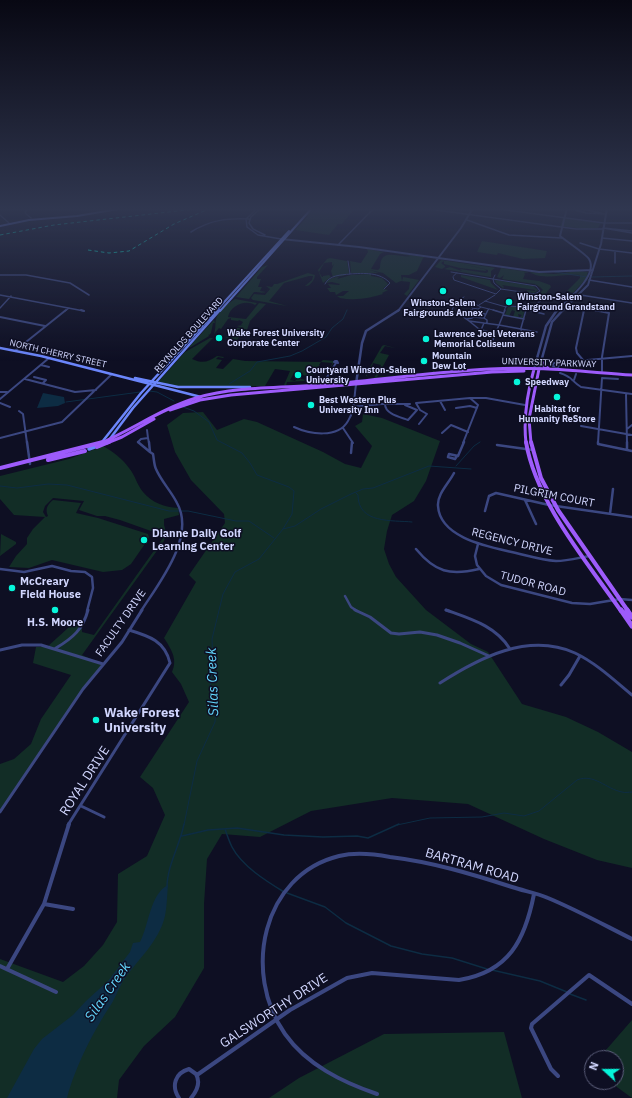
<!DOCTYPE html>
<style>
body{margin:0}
#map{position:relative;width:632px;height:1098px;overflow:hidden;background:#0e0f23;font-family:"IBM Plex Sans",sans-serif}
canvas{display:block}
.north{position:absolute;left:584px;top:1050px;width:40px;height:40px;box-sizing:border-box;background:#0e0f23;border:1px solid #5c5f7b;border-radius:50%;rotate:291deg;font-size:11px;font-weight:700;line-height:16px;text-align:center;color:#d1d6fe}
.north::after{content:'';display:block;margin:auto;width:14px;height:18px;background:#06f5da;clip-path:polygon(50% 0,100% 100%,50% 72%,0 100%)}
</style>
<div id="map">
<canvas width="632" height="1098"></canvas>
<div class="north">N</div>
</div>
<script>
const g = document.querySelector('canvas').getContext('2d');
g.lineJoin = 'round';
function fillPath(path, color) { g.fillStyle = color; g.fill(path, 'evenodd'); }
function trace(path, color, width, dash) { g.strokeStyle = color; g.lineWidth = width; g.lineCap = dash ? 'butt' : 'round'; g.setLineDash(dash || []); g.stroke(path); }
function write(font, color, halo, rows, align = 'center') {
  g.font = font + ' "IBM Plex Sans",sans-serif'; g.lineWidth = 3; g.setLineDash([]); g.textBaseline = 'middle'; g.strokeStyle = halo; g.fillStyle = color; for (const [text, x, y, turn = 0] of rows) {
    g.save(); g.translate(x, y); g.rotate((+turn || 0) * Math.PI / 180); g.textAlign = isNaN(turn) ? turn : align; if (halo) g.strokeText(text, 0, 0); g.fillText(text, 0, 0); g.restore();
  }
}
fillPath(new Path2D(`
 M313,208H355L342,224H338L329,235L295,230L308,216L306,215Z
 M563,218L601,223L598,228L585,229L560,226Z
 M482,241L547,251L545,258L523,259L498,253L497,255L477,252Z
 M367,249L384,252L380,254L371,269L378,270L380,268C380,246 400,259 411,256L387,252L425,257L423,258L417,271L409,275H401L402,281L403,277L419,280L407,296L404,294L409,289L410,282L401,281L396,283L383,273L370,270L379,273H351L350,261L361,263L368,252Z
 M330,258L347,261L349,273L343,276L333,277L331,271L334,264L332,266V262L324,263L319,272L322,277H323V276L329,275L331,277L323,283L318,270L327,259Z
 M441,260L490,267L495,268L491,271V277L444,269L450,267L462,271L460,269L486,273L488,272V270L462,264L485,269L486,271L460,268L444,264V261L441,263L445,266V267L442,269L435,267Z
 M268,265L257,277V279H261L258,287H262L260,291L266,292L269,288C266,295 260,292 254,292L249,299L236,297L262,267Z
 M501,268L529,272L524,273L525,274L523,279L539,281L550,285L551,287L546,293L538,297V295L543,290L540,287L535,284L502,279L504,275L500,278L497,277Z
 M579,271L588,272L586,279L573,293L567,291L580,278V275C566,273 541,281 530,272L554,274Z
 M308,273L315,275C315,279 310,287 305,286L312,280L313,276H309L284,283L269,301L287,306L253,300L251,298L254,294L265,295L270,289L266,286L272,287L274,284H277Z
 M371,274V276L382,278L388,284L383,289L388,290L382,293L383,294C370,298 355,301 340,298L337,296H343L349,291H343L336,295L335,292H338H330L327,288H331L328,284L339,285L340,284L332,282L325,283C329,279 333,277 339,277L337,279L351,275Z
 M461,275L490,280L491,283L498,290L461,277Z
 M495,280L533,286L538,290L534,293L527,292V290L535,291V290L502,285L504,287L503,288L496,283Z
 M235,299L257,303L255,305C246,299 230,305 228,317L246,319L259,303L266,304L250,321L247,330L245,329L241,334H237L241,335L236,341L235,339H230L233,336L226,338L231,333L235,334L231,333L235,328H242L237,326L243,325H241L243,322L239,320L238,321L231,320V318L228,319L221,329L219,328L214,334C216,328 215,324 216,319C218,311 230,302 235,299Z
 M508,307H525L523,318H519L522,315L518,314L519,318L513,317L515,311L512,310L509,316L505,315Z
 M214,320L215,323H213L211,333L209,335L208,334L209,336L191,347L188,348Z
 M210,338H213L192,359C203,364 208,362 217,356L224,357L223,358L218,357L216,359L222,360L216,368L223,369L233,359L245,361L321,362L323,360L335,361L328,371H326H328L332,364V363L321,362L319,365L320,366H319L311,377L294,373L290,380L295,381L298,378L305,380L304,381L287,382L286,386L284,385L290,371L275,369L265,386L179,387L158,382L185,352Z
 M384,345L395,348L385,346L380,353L389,355L377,377L433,372L432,369L435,372L372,378L366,376V374L368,377L374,378L378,371L376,370L379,369L381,365L373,363L372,367H370L382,346Z
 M203,412L217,430L244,419L257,422L323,452L345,464L361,468L372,446L355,426L362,422L363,414L382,418L440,441L426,481L414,501L392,515L387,531L384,549L389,564L396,577L426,610L471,644L488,652L522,704L566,717L598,732L632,752V868L597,860L544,839L468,804L392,798L311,811L260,837L222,834L207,859L204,904V968L175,1017L144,1046L119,1080L117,1098H0V959L63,982L84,966L103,945L117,922L118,874L147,856L165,815L153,788L140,777L189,702L181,684L172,672C178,659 171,649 164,638L196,582L189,575L225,523L224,514L191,480L175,452L167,425L183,413Z
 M103,446C112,451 123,459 129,468C135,475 137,485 143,492C152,503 165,507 178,508L179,515L164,519V525L166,532L164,541L82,655L103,664L83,689L0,812V764L14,759L31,744L41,719L71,675L33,663L36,647H47L78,619L82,623V632L94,635L163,538L151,531L120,520L105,516H97L79,510L84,501L53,498L45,506L43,512L46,517L48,516C45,509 47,505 53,500L81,503L76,513L98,518L148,534L149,538L131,564L122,570L103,572L52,560L29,568L9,567L16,556L27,544V538L33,529L45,517L14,515L0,499V476L69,459Z
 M1,534L16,542V544L0,556Z
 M632,1020V1098L610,1082H616V1058H599Z
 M504,1032L522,1098H269L299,1078L384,1034Z`), '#122d26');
fillPath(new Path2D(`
 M43,393L64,397L65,403L58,406L37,408Z
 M168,885C167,895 167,906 165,916C159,942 137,960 123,981C119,988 116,996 112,1003C94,1030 75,1067 67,1098H7L34,1049L42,1039L73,1015L86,1001L108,981L130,952L133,943L140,942C149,925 150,894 168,885Z`), '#0d2c43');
trace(new Path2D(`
 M555,272L587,277
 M592,277L632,276
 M229,384L250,371L257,362L290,356L302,351L326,337L332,328L343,319L347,310
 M149,391L157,392L174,401
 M66,402L140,392
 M183,407L194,411L209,422L217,440L242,453L250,463L257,475L289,487L294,491L292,514L283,529L259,559L235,572L223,594L212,639L213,662L210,687L216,709L215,722L197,761L184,825
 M456,466L474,446L480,442
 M0,486L17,488L48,484L67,485L169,511H188L236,521H249L274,538
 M356,493L358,495C358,524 392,520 412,522
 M283,529L295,526L321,509L351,494L363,489L373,488L429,466L471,469
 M397,825L430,818L482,817L504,813L524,816L539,811L577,780C594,773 606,789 622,792C625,793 629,792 632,792`), '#0d2c43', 1);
trace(new Path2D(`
 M225,829C227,835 229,841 232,847C242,866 266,881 284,892
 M182,836L208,830L237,828L284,835L323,837L357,836L368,838L399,824
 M167,887C167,866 180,845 184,824
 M287,893L325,907L346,923L391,946L422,954L452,958L487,969
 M492,970L540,981L567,992
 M570,994L586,1000`), '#0d2c43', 1.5);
trace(new Path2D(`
 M451,272L457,273
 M457,273L493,279L494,283L501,289L496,294L454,280L453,277Z
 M350,274C364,273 380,272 390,283L384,289
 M495,275L493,279L536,286L540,291L535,294
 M325,284C329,275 341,275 350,274L348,261
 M501,289L535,294L543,301
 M459,300L472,305
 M485,301L506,307
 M453,302H455L457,304L452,303Z
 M456,302L464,297
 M475,304L481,307L478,309L472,308L471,306Z
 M479,305L495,295
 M481,307L497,311
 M530,307L541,301
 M526,310L532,311
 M452,311L454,304
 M469,311L473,309
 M477,311L479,309
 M487,311L489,309
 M504,311L506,306L527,307
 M526,311L527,307H529`), '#3b4781', 1);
trace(new Path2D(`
 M452,310L451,313L462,316L469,321
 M493,310L503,313
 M528,310L544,314
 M477,312L485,314
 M503,315L505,310
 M462,316L471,310
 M474,317L484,318
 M467,319L472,318L478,310
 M524,319L503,315L499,325L537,332
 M469,321L499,325L495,334L479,329Z
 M487,323V320L484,318L488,310
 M481,330L484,323
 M522,338L521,328L526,310
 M493,340L495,334`), '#3b4781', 1.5);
trace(new Path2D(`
 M27,208L25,213L31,218
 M258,208L246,219L247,227L258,235L281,239
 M261,208L251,217L249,223L253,229L265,235
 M421,208L576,229H603
 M491,208L604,223H632
 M559,208L587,210L601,213
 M575,210L586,213L606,214
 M0,215L9,223
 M467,220L509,235L562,238
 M603,228L632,233
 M603,228L632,231
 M191,232C210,220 227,218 249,219
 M602,238L632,241
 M580,243L599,249L632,253
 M338,245L374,208
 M615,251V263
 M0,275H26L70,283L89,295
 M589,280L632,287
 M574,294L632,303
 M0,295L84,311
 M564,305L600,311
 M0,308L11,296
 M65,311L69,308
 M583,311L584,308`), '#3b4781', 1.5);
trace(new Path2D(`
 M81,310L84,311
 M594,310L609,313L602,357V371
 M0,317L45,326
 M16,350L66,310
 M583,360L577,353L576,348L584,310
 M335,361H337L338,363L334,362Z
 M562,363L558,367L552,366L554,363L632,356
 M41,365L49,367
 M560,373C573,377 571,381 581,387L632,394
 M34,377L46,380L43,383
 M25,379L75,392L96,390
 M574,380L576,374
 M322,385L336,363
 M0,392H7
 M626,394L627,443
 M470,398H486L525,405
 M0,399L49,358
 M440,401L445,410
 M0,403L10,407
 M385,404C385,414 400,417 408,420L417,410L405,405
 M351,407L382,404H410
 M456,408L470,406L477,408
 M19,411L23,414L27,443
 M419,424L427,414L420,410L416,403L470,398L478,405L463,443
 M581,426L632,435
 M294,427C309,434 338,439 348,421C355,411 354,396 356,385
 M343,428L353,443
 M627,429L632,425
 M147,430L148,438
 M442,433L451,425L468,432
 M0,438L62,422L112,374
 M139,443L138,442L141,439L148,438L149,443
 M598,443L602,378L618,379`), '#3b4781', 2);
trace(new Path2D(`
 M27,442L30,464
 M138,442L150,452
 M149,442L150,452
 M598,442V444L632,451
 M627,442V450
 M497,445L533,450
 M351,453L352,442
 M457,456L455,459L448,457L449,454L458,456L464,442
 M454,473C449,483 437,494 438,506C440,539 491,547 516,553C529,556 542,560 556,561C567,561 578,558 589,556
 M525,500L536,524
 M485,511L489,496L496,493L549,505L632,517
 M610,514L613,489
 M478,544L475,556L477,565L486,576L501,585L572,603L590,604L620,599L632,600
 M416,549C435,572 450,576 479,569
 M0,569L24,572L52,566L71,571L85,572L92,577L93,588L87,611
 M345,596L351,607L357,611
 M446,610L449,611
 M141,611C159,583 196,537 177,503C171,491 161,481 156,469C154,465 154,459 153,454L150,452`), '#3b4781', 2.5);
trace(new Path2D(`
 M355,610L370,617L391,633L399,634L420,632L437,635L460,643L489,656
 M446,610C471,619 496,626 510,649
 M56,648C73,638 83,629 88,610
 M0,650L22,645H41L103,664
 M440,683C479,658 528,632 575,653C596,663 614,680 632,695
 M561,685L569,675L580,656
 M81,806L104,817
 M0,812L83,689L122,642L142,610
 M68,825L170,663C165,641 149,636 129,630`), '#3b4781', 3);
trace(new Path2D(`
 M44,904L73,909
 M0,966L56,992
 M7,969L44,904L69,824
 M197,1075L290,1010L347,978L372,973L459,980C509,972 525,940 534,894
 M558,1076L551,1069L531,1028L532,1024L589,975L632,1004
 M377,1094C342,1082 307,1065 285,1034C242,973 262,875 339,856C356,852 374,854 390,857C432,862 472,874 512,887C524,891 537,893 548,898C577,910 604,925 632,939
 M179,1098C171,1086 175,1073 189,1069L196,1074C201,1083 197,1091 191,1098`), '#3b4781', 4);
trace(new Path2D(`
 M281,239L359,247L539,272L593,270
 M398,311L461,228L473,208
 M556,311C566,301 599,276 589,259C586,254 566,241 560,236L567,208
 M562,311L588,285L601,244L607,208`), '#3b4781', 2);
trace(new Path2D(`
 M534,369L546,326L557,310
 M539,369L552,322L563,310
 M356,384L362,343L366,331L399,310`), '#3b4781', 2.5);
trace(new Path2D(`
 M626,208H632
 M0,226L29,220L77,216L124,208
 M216,311L289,231
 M220,311L312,208`), '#6b86fb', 2);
trace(new Path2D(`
 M0,348L41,356L201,397
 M135,378L178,387H250
 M109,440L133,408L220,310
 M102,442L141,393L217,310`), '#6b86fb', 2.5);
trace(new Path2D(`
 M89,449L100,445`), '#6b86fb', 3.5);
trace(new Path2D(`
 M542,360L544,366L548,368
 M170,410L200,400L231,395L492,372L524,371
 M101,443C133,429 163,408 196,398C235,386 282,388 322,385C378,380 434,372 490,369C537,366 585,372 632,375
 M107,443L122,437L154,419
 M526,443C523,417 527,394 534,369
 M531,443L529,419L539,369`), '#9d5bfb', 3);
trace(new Path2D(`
 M526,442C536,502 587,562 621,611
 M531,442L541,478L558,510L628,611
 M97,447L109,442
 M48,460L85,451
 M0,468L103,442`), '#9d5bfb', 4);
trace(new Path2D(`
 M621,610L632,626
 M627,610L632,617`), '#9d5bfb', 5);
trace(new Path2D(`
 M0,235L54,225L204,208
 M88,250L109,253L129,251L174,224L211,208`), '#06f5da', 1, [3.5, 3]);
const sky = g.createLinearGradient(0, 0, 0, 361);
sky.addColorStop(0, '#080813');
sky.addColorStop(0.58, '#303750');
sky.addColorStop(1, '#30375000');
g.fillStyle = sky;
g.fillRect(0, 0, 632, 361);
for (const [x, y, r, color] of [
 [443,291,4,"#06f5da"],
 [509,302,4,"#06f5da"],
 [219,338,4,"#06f5da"],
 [426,339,4,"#06f5da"],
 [424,361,4,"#06f5da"],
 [298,375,4,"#06f5da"],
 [517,382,4,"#06f5da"],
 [557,397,4,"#06f5da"],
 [311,405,4,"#06f5da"],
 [144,540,4,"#06f5da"],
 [12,588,4,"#06f5da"],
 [55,610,4,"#06f5da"],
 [96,720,4,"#06f5da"]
]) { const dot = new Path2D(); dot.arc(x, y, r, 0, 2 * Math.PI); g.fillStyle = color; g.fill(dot); trace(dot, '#0e0f23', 1.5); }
write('bold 9px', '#d1d6fe', '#0e0f23', [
 ["Winston-Salem",517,297],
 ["Fairground Grandstand",517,307],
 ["Winston-Salem",443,303,"center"],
 ["Fairgrounds Annex",443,313,"center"],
 ["Wake Forest University",227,333],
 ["Corporate Center",227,343],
 ["Lawrence Joel Veterans",434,334],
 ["Memorial Coliseum",434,344],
 ["Mountain",432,356],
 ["Dew Lot",432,366],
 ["Courtyard Winston-Salem",306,370],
 ["University",306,380],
 ["Speedway",525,382],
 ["Best Western Plus",319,400],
 ["University Inn",319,410],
 ["Habitat for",557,409,"center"],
 ["Humanity ReStore",557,419,"center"]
], 'left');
write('9px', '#d1d6fe', '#0e0f23', [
 ["REYNOLDS BOULEVARD",189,335,-48],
 ["NORTH CHERRY STREET",58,354,13],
 ["UNIVERSITY PARKWAY",549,363,2]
]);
write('11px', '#d1d6fe', '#0e0f23', [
 ["PILGRIM COURT",554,496,11],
 ["REGENCY DRIVE",512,542,14],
 ["TUDOR ROAD",533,584,15],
 ["FACULTY DRIVE",121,623,-55]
]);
write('bold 11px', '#d1d6fe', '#0e0f23', [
 ["Dianne Daily Golf",152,534],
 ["Learning Center",152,547],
 ["McCreary",20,582],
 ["Field House",20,595],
 ["H.S. Moore",55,623,"center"]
], 'left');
write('bold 13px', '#d1d6fe', '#0e0f23', [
 ["Wake Forest",104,713],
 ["University",104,728]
], 'left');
write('13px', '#d1d6fe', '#0e0f23', [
 ["ROYAL DRIVE",85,781,-57],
 ["BARTRAM ROAD",472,866,16],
 ["GALSWORTHY DRIVE",274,1011,-33]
]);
write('italic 14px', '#62d5fb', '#0e0f23', [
 ["Silas Creek",213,682,-92],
 ["Silas Creek",108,992,-55]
]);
</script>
